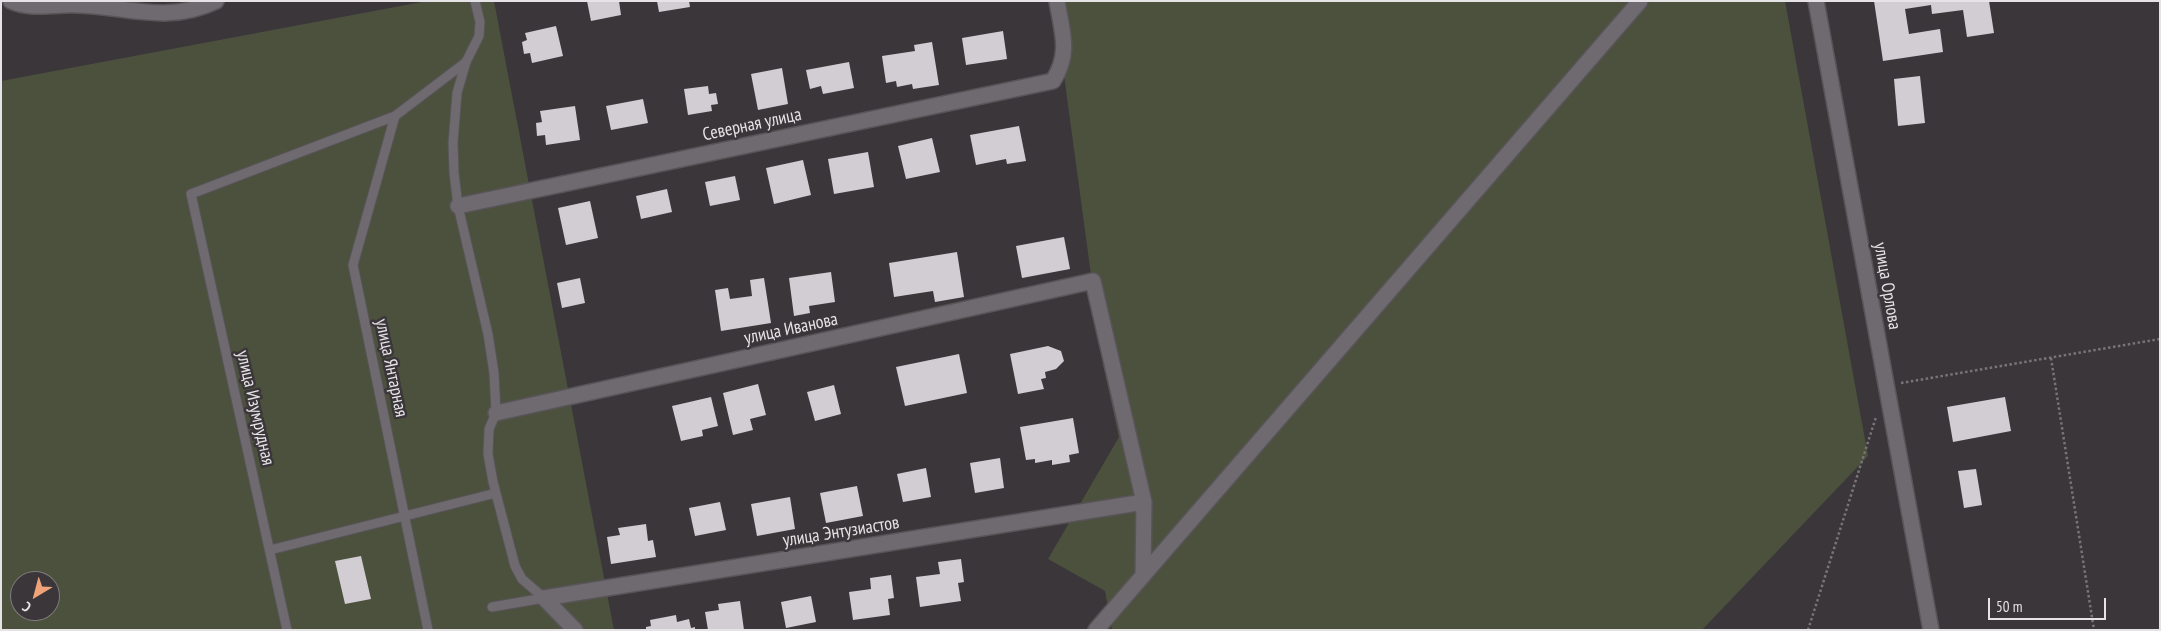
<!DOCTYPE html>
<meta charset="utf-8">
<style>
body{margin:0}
#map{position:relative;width:2161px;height:631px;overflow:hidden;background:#3a363a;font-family:"PT Sans Narrow",sans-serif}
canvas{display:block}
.frame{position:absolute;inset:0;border:2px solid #e6e3e6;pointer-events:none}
.north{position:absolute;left:10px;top:571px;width:50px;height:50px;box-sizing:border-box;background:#3a363a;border:1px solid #7f7b7f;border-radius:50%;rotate:217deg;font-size:14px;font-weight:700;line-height:20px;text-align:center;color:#e6e3e6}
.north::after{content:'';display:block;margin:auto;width:18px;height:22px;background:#f0a378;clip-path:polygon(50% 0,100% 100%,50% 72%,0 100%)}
.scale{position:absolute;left:1988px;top:598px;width:118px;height:22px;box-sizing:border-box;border:2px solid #e6e3e6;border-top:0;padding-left:6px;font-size:15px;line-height:18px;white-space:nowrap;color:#e6e3e6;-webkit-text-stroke:4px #3a363a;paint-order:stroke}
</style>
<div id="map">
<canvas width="2161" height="631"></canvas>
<div class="frame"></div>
<div class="north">С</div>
<div class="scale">50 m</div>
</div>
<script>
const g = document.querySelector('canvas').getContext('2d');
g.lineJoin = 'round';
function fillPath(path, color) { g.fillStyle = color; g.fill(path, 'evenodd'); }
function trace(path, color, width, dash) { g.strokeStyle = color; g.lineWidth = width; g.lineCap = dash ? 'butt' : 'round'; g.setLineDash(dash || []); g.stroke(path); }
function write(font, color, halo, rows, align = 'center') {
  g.font = font + ' "PT Sans Narrow",sans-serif'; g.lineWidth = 5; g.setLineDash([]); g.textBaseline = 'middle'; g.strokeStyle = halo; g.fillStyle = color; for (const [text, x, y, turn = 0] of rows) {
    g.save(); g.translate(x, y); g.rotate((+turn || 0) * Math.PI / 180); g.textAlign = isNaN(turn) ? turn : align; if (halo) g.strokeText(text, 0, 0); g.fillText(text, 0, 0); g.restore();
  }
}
fillPath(new Path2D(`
 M427,1H494L614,630H1V81ZM20,581H50V611H20Z
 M1054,1H1785L1868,456L1702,630H1112L1105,591L1048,559L1119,437L1103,364Z`), '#4c513e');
fillPath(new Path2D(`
 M587,1H619L621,15L591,21Z
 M657,1H689L690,7L659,12Z
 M1874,1H1989L1994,33L1967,37L1963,10L1932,14L1931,5L1905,9L1909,34L1940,29L1943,52L1883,61Z
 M556,26L563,56L532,63L530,53L524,54L522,42L527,40L525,33Z
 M1003,31L1007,59L966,65L962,38Z
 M932,42L939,85L913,89L912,84L897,87L896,81L886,83L882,56L915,51L914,45Z
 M849,62L854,88L823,94L821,86L810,89L806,70Z
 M782,68L788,104L758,110L751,74Z
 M1920,76L1925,123L1898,126L1894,79Z
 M708,86L709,94L716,93L718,104L711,105L712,111L688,115L684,89Z
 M643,99L648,123L611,130L606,106Z
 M575,106L580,140L546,145L545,135L537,136L536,123L542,122L540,111Z
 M1019,126L1026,161L1007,164L1006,159L976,165L970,135Z
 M932,138L940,172L906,179L898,146Z
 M868,152L874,187L834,194L828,159Z
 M803,160L811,195L774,204L766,168Z
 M735,176L740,200L710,206L705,182Z
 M667,189L672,212L641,219L636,196Z
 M590,201L598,238L566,245L558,208Z
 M1064,237L1070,269L1022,278L1016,246Z
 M957,252L964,297L935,302L933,291L894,297L889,263Z
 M831,272L835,302L809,306L810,313L794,316L789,278Z
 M580,278L585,303L562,308L557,283Z
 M764,278L771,323L721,331L715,290L728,288L730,299L752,296L750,280Z
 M1048,346L1061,351L1064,361L1056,369L1045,372L1046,378L1041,379L1044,389L1018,394L1010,354Z
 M959,354L967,393L905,406L896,367Z
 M758,384L766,415L750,419L753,430L733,435L723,393Z
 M834,385L841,414L815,421L807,392Z
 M711,397L718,426L702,430L703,436L681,441L672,406Z
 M2005,397L2011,431L1953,442L1947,407Z
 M1073,418L1079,453L1069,455L1070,462L1052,465V460L1035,463V459L1026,460L1020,427Z
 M1000,458L1004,488L975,493L970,463Z
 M926,468L931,497L903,502L897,474Z
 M1976,469L1982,505L1964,508L1958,471Z
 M857,486L863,516L826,523L820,493Z
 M790,497L795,529L757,536L751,504Z
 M720,502L726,530L695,536L689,508Z
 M646,524L648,541L653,540L656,557L611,564L607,537L620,535L618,528Z
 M361,556L371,599L345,604L335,561Z
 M961,559L964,582L958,583L961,601L920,607L916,577L940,574L938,562Z
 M891,575L894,598L888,599L890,615L853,620L849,592L871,589L870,578Z
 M811,596L816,622L786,628L781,602Z
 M740,601L744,630H708L705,612L719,610L718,604Z
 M676,615L677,622L689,619L691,628L695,627V630H646V627L651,626L650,620Z`), '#d1cdd3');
const service = new Path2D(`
 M475,1L480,22L479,36L466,62L457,93L453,143L454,173L458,206L488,334L494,373L496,413L489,429L488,454L493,482L515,566L522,579L544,598
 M395,116L353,265L428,630
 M270,550L496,493
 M492,607L544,598
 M287,630L191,194L395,116L466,62`);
const minor = new Path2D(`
 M11,1C33,11 56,3 79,5C130,7 167,24 216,1
 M458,206L1053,81C1071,53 1062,32 1057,1
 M496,413L1093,281L1144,502L1143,575
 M544,598L1144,502
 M544,598L575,630
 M1096,630L1640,1`);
const tertiary = new Path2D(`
 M1816,1L1931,630`);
trace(service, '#585458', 11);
trace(minor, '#585458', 18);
trace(tertiary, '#585458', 18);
trace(new Path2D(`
 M2051,358L2094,630
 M1901,383L2160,339
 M1808,630L1876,417`), '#787478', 2.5, [2.5, 2.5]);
trace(service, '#6f6a6f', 9);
trace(minor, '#6f6a6f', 15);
trace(tertiary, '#6f6a6f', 15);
write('18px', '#e6e3e6', '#3a363a', [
 ["Северная улица",752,125,-12],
 ["улица Орлова",1887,286,80],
 ["улица Иванова",791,329,-12],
 ["улица Янтарная",391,368,78],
 ["улица Изумрудная",255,408,77],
 ["улица Энтузиастов",841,532,-9]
]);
</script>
